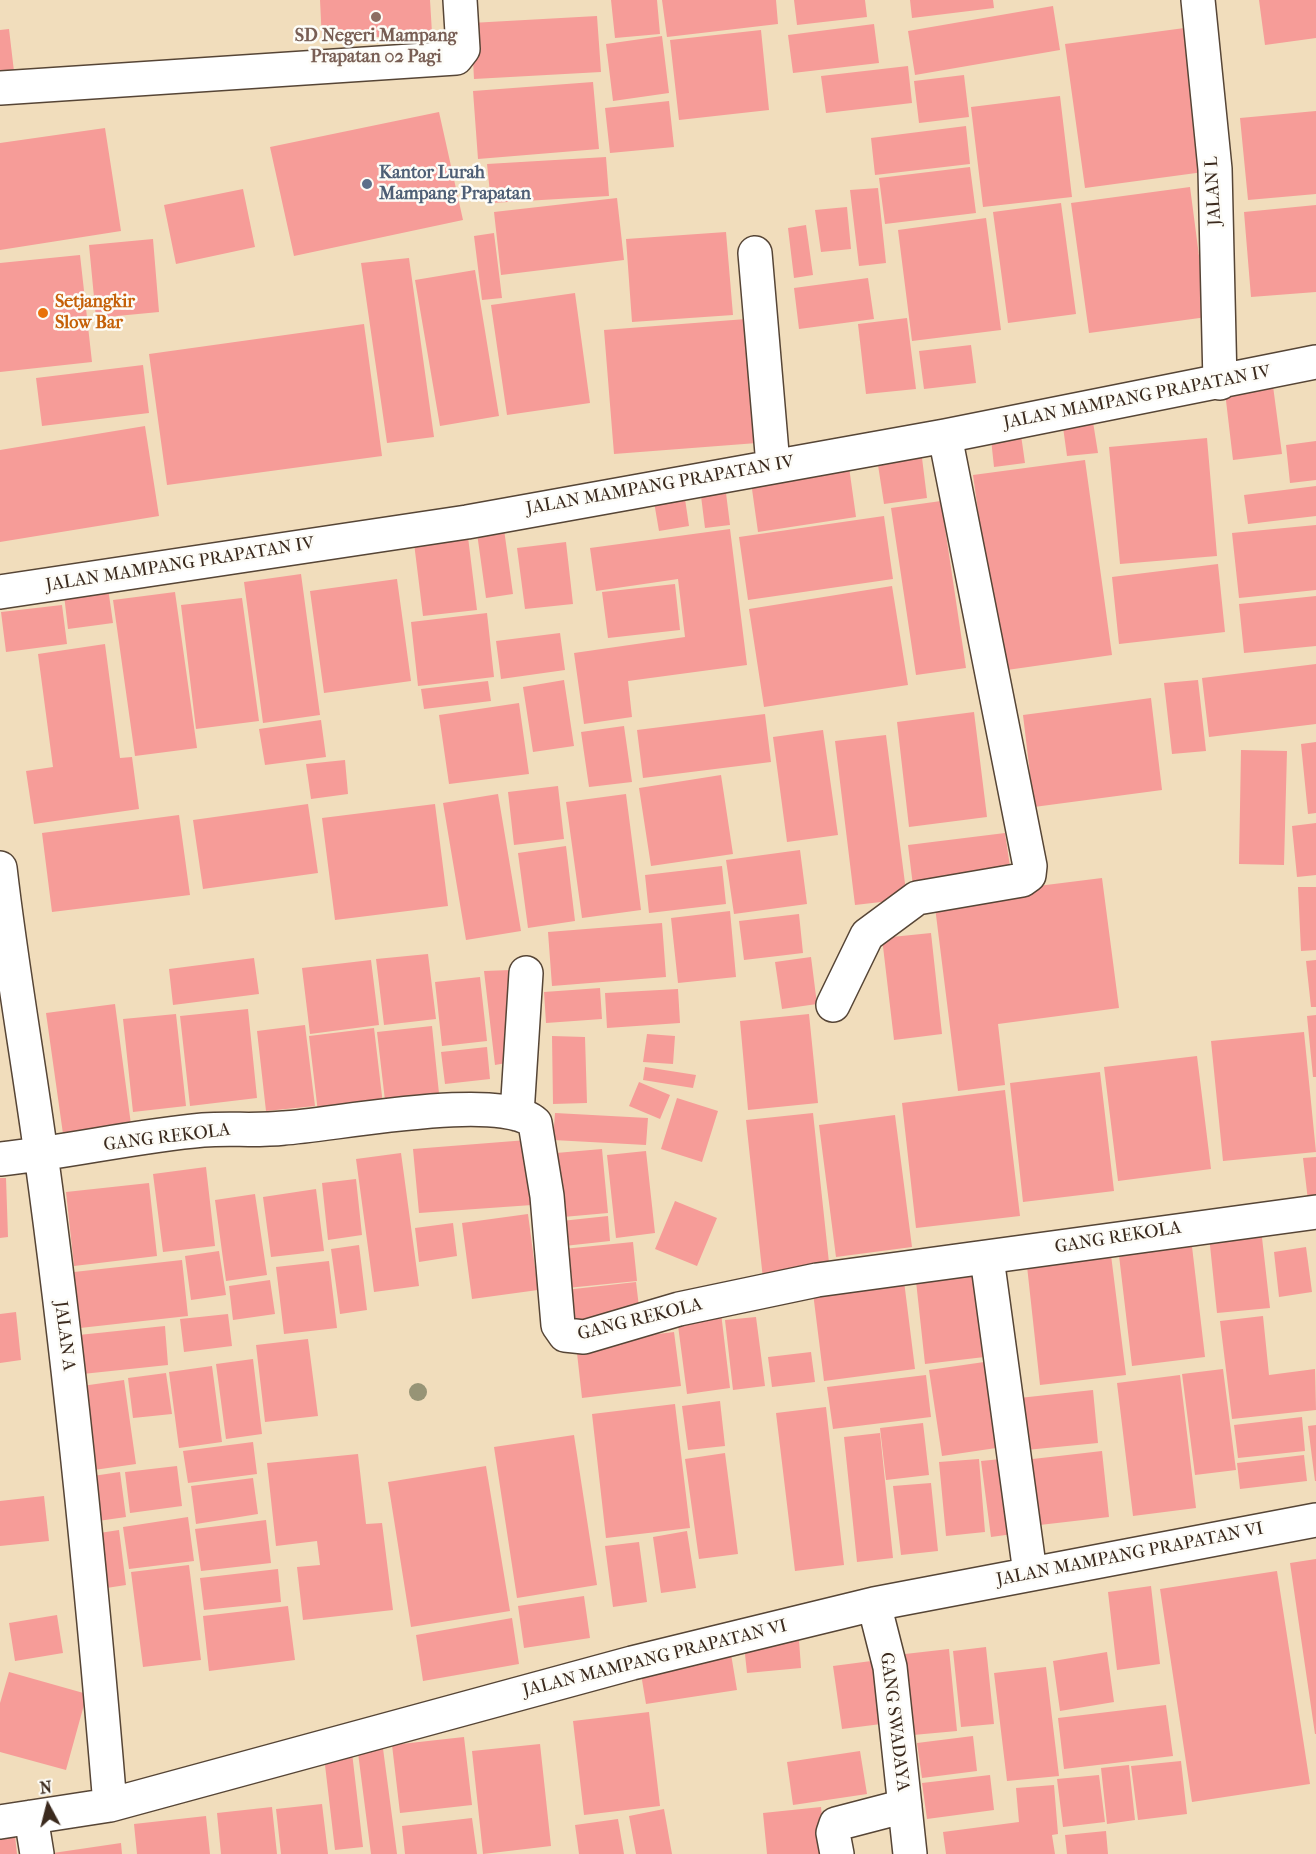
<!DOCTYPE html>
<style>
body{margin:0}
#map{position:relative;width:1316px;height:1854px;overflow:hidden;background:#f1ddbc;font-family:"IM FELL French Canon",serif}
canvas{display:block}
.north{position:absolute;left:18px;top:1776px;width:60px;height:60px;-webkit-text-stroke:4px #fdfcf7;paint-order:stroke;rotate:353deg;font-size:16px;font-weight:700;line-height:24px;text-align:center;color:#3b2a1e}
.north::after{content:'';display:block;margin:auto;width:21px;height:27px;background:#3b2a1e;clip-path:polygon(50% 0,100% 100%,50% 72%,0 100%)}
</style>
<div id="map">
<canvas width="1316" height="1854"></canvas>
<div class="north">N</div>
</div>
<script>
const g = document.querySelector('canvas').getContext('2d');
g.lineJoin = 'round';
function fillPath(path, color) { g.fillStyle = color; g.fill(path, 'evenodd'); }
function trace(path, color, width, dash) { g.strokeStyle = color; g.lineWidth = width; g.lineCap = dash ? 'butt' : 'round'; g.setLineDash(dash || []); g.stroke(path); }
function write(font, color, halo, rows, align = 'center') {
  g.font = font + ' "IM FELL French Canon",serif'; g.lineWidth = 5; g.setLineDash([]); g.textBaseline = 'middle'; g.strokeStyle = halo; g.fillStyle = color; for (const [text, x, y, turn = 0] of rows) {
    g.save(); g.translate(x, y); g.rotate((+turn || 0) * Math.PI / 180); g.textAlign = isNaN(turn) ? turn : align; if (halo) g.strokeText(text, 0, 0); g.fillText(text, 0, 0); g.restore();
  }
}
fillPath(new Path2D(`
 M320,0H430L432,33L322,41Z
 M611,0H657L660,34L615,38Z
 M662,0H776L778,24L667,37Z
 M794,0H865L867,17L797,25Z
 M910,0H993L994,8L912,18Z
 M1259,0H1316V38L1265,45Z
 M1053,6L1060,50L915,75L908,31Z
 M597,16L601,72L474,79L471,23Z
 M874,24L879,63L793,73L788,35Z
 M1192,27L1211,171L1085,188L1065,44Z
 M9,29L15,80L0,82V30Z
 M761,30L769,110L679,120L670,40Z
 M662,36L669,93L613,101L606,44Z
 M908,66L912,103L826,113L821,76Z
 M964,75L969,117L919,123L914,81Z
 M593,82L599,149L478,159L473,91Z
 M1060,96L1072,197L983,207L971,107Z
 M669,101L674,147L610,153L605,108Z
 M1316,111V194L1248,200L1240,118Z
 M439,112L463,220L294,256L270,147Z
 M966,126L970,164L875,175L871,138Z
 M105,128L121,231L0,250V143Z
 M606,157L609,196L491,203L487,164Z
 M970,167L976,213L885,224L879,178Z
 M1190,187L1207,317L1089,333L1071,203Z
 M878,188L886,263L859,266L850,190Z
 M243,189L255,247L176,264L164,205Z
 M617,198L624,260L501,275L494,212Z
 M1061,203L1076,314L1008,323L993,212Z
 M1316,205V292L1251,297L1244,212Z
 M847,207L851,249L821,252L815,210Z
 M986,218L1001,330L912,341L898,230Z
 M806,225L813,275L794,278L788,228Z
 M726,232L733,315L632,322L626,239Z
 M494,233L502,298L482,300L474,236Z
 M153,239L159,312L96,318L89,245Z
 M80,255L92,362L0,372V263Z
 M409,258L434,437L387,443L361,263Z
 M475,270L499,416L440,426L415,280Z
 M868,278L874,319L799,329L794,288Z
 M575,293L590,403L507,415L491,305Z
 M907,318L916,389L866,394L858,324Z
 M746,319L757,443L614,454L604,330Z
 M364,324L382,456L167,485L149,354Z
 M971,345L976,383L924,389L919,351Z
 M143,365L149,413L42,426L36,378Z
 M1273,386L1282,454L1233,460L1225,392Z
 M1093,422L1098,453L1067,456L1063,427Z
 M145,426L159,516L0,542V450Z
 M1021,435L1025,463L994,467L991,439Z
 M1207,438L1217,556L1120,564L1109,447Z
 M1316,441V480L1290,483L1286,445Z
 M922,458L927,498L884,504L878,465Z
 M1085,460L1112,655L1000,671L973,475Z
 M849,467L856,517L758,532L751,482Z
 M725,485L730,525L705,528L700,488Z
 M1316,486V516L1248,524L1244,495Z
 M684,492L689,526L659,531L653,496Z
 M941,501L966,668L916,675L891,508Z
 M884,516L893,579L748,600L739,537Z
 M503,522L513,594L486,598L476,526Z
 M1316,525V590L1239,598L1232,533Z
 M730,529L747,665L628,681L632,717L584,724L574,653L685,637L678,579L596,591L590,548Z
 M468,537L477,610L423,616L414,543Z
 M566,542L573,604L525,609L517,548Z
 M1218,564L1225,632L1119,644L1112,577Z
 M301,574L320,715L263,723L244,582Z
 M397,579L411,681L324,693L310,591Z
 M675,584L680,630L608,638L602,592Z
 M892,586L908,685L764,707L749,609Z
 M108,588L113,623L68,629L64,595Z
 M175,592L197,748L135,756L113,600Z
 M1316,596V646L1244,653L1239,604Z
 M242,598L259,721L196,729L181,605Z
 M62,605L67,644L6,652L1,612Z
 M487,613L494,677L418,686L411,622Z
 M560,633L565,670L501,679L496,641Z
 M105,644L120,758L132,757L139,809L34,824L26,771L53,767L38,654Z
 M1316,664V724L1209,737L1202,678Z
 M564,680L574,746L533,752L523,687Z
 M1198,680L1206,751L1172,754L1164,683Z
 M488,681L491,701L424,709L421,689Z
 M1151,698L1162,790L1034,807L1023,715Z
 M519,703L529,774L449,784L439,715Z
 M974,712L987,817L909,827L897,722Z
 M765,714L771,762L643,778L637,730Z
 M321,720L326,757L265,765L259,729Z
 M624,726L632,782L589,787L581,732Z
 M823,730L838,835L787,842L773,737Z
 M886,735L907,899L855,905L835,741Z
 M1316,742V813L1308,814L1301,744Z
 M1241,750L1287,751L1284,865L1239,864Z
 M345,760L348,794L311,799L306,764Z
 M721,775L733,854L651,866L639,788Z
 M558,786L564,839L514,845L508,792Z
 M498,794L521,931L466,940L443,803Z
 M626,794L641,910L582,918L566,802Z
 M308,804L318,873L203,889L193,820Z
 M435,804L448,906L335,920L322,818Z
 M179,815L190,895L52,912L42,833Z
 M1316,823V875L1297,877L1292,826Z
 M1005,833L1011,873L913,886L908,845Z
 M566,846L575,921L528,928L518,853Z
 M800,850L807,904L734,914L726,860Z
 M722,866L726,904L649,913L645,875Z
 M1102,878L1119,1008L998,1024L1005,1085L958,1091L934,899Z
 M1298,887H1316V950L1301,951Z
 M730,911L736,977L678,983L671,918Z
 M799,914L803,953L744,960L739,921Z
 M662,923L666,977L552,986L548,932Z
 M931,933L942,1034L894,1040L882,938Z
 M428,954L436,1019L384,1025L376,959Z
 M811,957L817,1004L782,1009L775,962Z
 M254,958L259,994L173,1005L169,969Z
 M371,960L379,1025L310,1034L302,968Z
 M1316,960V1007H1311L1306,961Z
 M511,970L517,1061L495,1065L484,971Z
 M480,977L487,1041L442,1046L435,982Z
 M600,988L602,1019L546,1023L544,992Z
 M678,989L680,1023L607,1028L605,993Z
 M115,1004L132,1132L64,1141L46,1013Z
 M248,1009L257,1098L190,1106L180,1016Z
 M176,1014L186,1106L133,1112L123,1019Z
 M809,1014L818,1103L748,1110L740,1021Z
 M1316,1015V1077H1313L1307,1016Z
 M305,1025L315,1106L266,1111L257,1031Z
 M432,1026L440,1103L386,1109L377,1032Z
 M374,1028L384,1113L319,1121L309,1036Z
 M1304,1032L1316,1152L1223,1161L1211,1041Z
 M647,1034L675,1036L673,1064L643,1062Z
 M552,1036L585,1037L587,1103L553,1104Z
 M487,1047L490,1079L445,1084L441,1052Z
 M1197,1056L1211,1169L1118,1181L1104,1067Z
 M645,1067L696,1075L693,1088L643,1080Z
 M1100,1072L1114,1191L1023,1202L1010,1083Z
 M639,1082L670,1095L660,1119L629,1106Z
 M1005,1090L1020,1216L916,1228L902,1103Z
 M677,1098L718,1111L702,1162L661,1149Z
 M555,1113L648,1118L646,1145L553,1140Z
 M813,1113L830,1272L763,1279L746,1120Z
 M895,1115L912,1247L836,1257L819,1125Z
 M527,1140L532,1205L419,1213L413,1149Z
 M602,1149L608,1213L563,1217L556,1153Z
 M646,1151L655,1233L616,1238L607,1155Z
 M401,1153L419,1286L374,1292L356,1159Z
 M1316,1157V1208L1309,1209L1303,1158Z
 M206,1167L215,1246L163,1252L153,1174Z
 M0,1178H6L8,1237L0,1238Z
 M356,1179L362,1235L328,1240L322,1183Z
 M149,1183L157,1256L74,1266L66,1192Z
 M316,1189L324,1251L271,1257L263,1197Z
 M255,1194L267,1275L226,1281L215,1200Z
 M675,1201L717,1218L697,1266L655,1249Z
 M528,1214L538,1290L472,1299L462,1223Z
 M608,1216L610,1241L555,1247L552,1222Z
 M1260,1220L1270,1308L1217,1313L1208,1226Z
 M453,1223L457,1256L419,1262L415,1228Z
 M1191,1238L1205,1357L1132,1366L1118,1247Z
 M633,1242L637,1281L567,1288L563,1249Z
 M359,1245L367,1310L340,1314L331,1249Z
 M1110,1247L1126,1375L1040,1385L1026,1257Z
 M1306,1247L1312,1292L1279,1297L1274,1252Z
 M219,1251L226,1295L191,1300L185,1256Z
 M182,1260L188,1316L71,1329L65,1273Z
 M329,1261L337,1328L284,1334L276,1267Z
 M982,1264L993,1356L925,1364L915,1272Z
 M270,1280L275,1314L233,1320L229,1286Z
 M904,1281L915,1369L824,1381L813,1293Z
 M636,1282L640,1315L568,1322L565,1290Z
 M16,1312L21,1360L0,1363V1314Z
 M721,1313L730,1388L687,1394L677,1318Z
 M228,1314L232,1346L184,1352L180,1319Z
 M1263,1316L1269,1375L1315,1369L1316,1410L1232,1419L1220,1321Z
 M756,1317L765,1386L733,1390L725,1320Z
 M165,1326L168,1365L73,1375L69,1336Z
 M674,1332L681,1386L582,1398L576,1344Z
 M308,1339L318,1416L265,1422L256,1345Z
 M811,1352L815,1382L772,1387L768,1357Z
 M253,1359L262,1434L226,1439L216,1364Z
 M991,1361L1003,1447L942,1456L929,1370Z
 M212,1366L222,1442L179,1448L169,1372Z
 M1223,1369L1236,1470L1195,1475L1182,1374Z
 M166,1373L172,1414L133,1418L128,1378Z
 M926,1375L931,1417L833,1429L827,1387Z
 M1180,1375L1196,1508L1133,1516L1117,1383Z
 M124,1380L136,1464L87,1471L75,1387Z
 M1093,1390L1098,1443L1016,1451L1010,1399Z
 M720,1401L725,1446L688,1450L682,1406Z
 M675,1404L690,1528L606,1538L592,1414Z
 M826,1407L844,1565L795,1571L776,1413Z
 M1302,1417L1305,1451L1238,1458L1234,1425Z
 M923,1423L929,1475L886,1480L880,1428Z
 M1316,1425V1481H1315L1308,1426Z
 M880,1433L893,1558L857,1562L844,1437Z
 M574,1435L597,1585L517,1598L494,1447Z
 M253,1442L257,1474L188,1483L183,1451Z
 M1102,1451L1109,1517L1031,1526L1024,1460Z
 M725,1453L738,1554L699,1559L685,1459Z
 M358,1454L366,1524L382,1523L393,1610L303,1620L297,1567L320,1565L317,1541L276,1546L267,1463Z
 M1304,1455L1307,1481L1240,1489L1237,1463Z
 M1011,1458L1020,1533L991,1537L981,1461Z
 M979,1459L985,1532L946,1536L939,1462Z
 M177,1466L182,1506L130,1513L125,1472Z
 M486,1466L510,1611L411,1627L388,1482Z
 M120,1472L126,1517L91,1522L86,1477Z
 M253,1478L258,1514L196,1524L191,1486Z
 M931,1483L938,1551L901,1555L893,1486Z
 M44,1496L49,1541L0,1546V1501Z
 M188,1517L194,1561L129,1569L123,1527Z
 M266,1520L271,1563L201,1571L195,1529Z
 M119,1530L126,1585L100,1589L93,1534Z
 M687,1531L696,1588L661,1593L653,1537Z
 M639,1542L647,1602L613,1607L605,1546Z
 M1316,1559V1734H1315L1290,1563Z
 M189,1565L201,1660L143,1667L131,1572Z
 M278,1569L281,1602L204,1610L200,1578Z
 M1277,1571L1310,1784L1192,1802L1160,1589Z
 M1151,1586L1160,1664L1117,1670L1108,1592Z
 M584,1596L590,1638L524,1648L518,1606Z
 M288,1606L295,1660L209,1671L203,1616Z
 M57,1615L63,1653L15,1661L9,1623Z
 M512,1618L519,1664L423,1681L416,1635Z
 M799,1640L801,1668L747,1673L744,1645Z
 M986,1647L994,1724L961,1727L953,1651Z
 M949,1649L957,1731L913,1735L905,1654Z
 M1107,1652L1114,1702L1060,1711L1053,1661Z
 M731,1654L737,1690L646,1704L640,1668Z
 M879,1660L889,1723L842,1729L833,1666Z
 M1046,1667L1059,1776L1007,1781L994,1673Z
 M9,1672L87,1694L66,1770L0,1752V1703Z
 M1166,1705L1173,1756L1064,1769L1058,1718Z
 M649,1712L660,1806L584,1815L573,1721Z
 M973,1736L977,1771L922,1778L917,1743Z
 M464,1737L472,1805L400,1813L392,1745Z
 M382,1741L397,1854H371L357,1745Z
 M351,1744L363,1847L335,1850L323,1748Z
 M540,1744L551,1846L483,1854L472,1751Z
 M860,1751L867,1794L793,1805L787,1762Z
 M1181,1761L1187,1814L1138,1820L1131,1766Z
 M1129,1765L1135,1820L1107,1824L1101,1768Z
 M990,1775L994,1810L927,1819L922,1783Z
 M1099,1775L1105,1822L1063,1827L1057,1779Z
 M1054,1785L1058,1834L1052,1835L1055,1854H946L943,1832L1019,1822L1016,1788Z
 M322,1804L328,1854H281L276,1809Z
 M272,1807L277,1854H221L217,1813Z
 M821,1807L826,1854H767L763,1813Z
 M664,1809L672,1854H636L629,1816Z
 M206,1816L210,1854H137L134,1824Z
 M472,1818L477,1854H405L402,1826Z
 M618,1819L624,1854H579L575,1825Z
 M14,1827L17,1854H0V1828Z
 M1106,1831L1108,1854H1067L1065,1835Z
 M121,1843L122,1854H53V1853Z`), '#f69c98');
const street = new Path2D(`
 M1198,0L1215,169L1220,383
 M0,88L456,58L463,49L460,0
 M755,253L773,465
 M0,592L467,522L945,436L1316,362
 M0,868C11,964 28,1059 41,1154C71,1371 92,1587 110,1805
 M833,1005L867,935L917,898L1022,880L1029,875L1030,866L945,436
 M517,1114L526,973
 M0,1159C68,1152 135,1136 203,1130C230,1128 257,1131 284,1128C334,1125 501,1091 535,1123L547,1196L558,1325L565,1335L584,1337L679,1309L817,1280L1316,1212
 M987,1258L1030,1573
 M874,1604L890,1667L910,1854
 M31,1817L37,1854
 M0,1822L110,1805L632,1663L874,1604L1316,1520
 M837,1854L833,1833L836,1824L905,1806`);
trace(street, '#564536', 36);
trace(street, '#fff', 33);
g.fillStyle = '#979476';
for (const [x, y] of [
 [418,1392]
]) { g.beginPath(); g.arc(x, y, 9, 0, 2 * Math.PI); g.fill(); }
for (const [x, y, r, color] of [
 [376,17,6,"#8d6e63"],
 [367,184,6,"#5c6f8a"],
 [43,313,6,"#e8710a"]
]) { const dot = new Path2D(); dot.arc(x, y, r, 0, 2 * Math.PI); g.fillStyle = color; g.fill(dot); trace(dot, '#fdfcf7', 2); }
write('bold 18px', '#785e54', '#fdfcf7', [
 ["SD Negeri Mampang",376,37],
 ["Prapatan 02 Pagi",376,58]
]);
write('bold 18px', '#4e5e75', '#fdfcf7', [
 ["Kantor Lurah",379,174],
 ["Mampang Prapatan",379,195]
], 'left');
write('18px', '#3b2a1e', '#fdfcf7', [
 ["JALAN L",1214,191,-93],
 ["JALAN MAMPANG PRAPATAN IV",1137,398,-11],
 ["JALAN MAMPANG PRAPATAN IV",660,486,-10],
 ["JALAN MAMPANG PRAPATAN IV",180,565,-9],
 ["GANG REKOLA",167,1138,-7],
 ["GANG REKOLA",1118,1238,-9],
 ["GANG REKOLA",640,1320,-14],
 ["JALAN A",64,1336,83],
 ["JALAN MAMPANG PRAPATAN VI",1130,1555,-11],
 ["JALAN MAMPANG PRAPATAN VI",655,1659,-14],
 ["GANG SWADAYA",894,1722,83]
]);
write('bold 18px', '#c56008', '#fdfcf7', [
 ["Setjangkir",55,303],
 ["Slow Bar",55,324]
], 'left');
</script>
